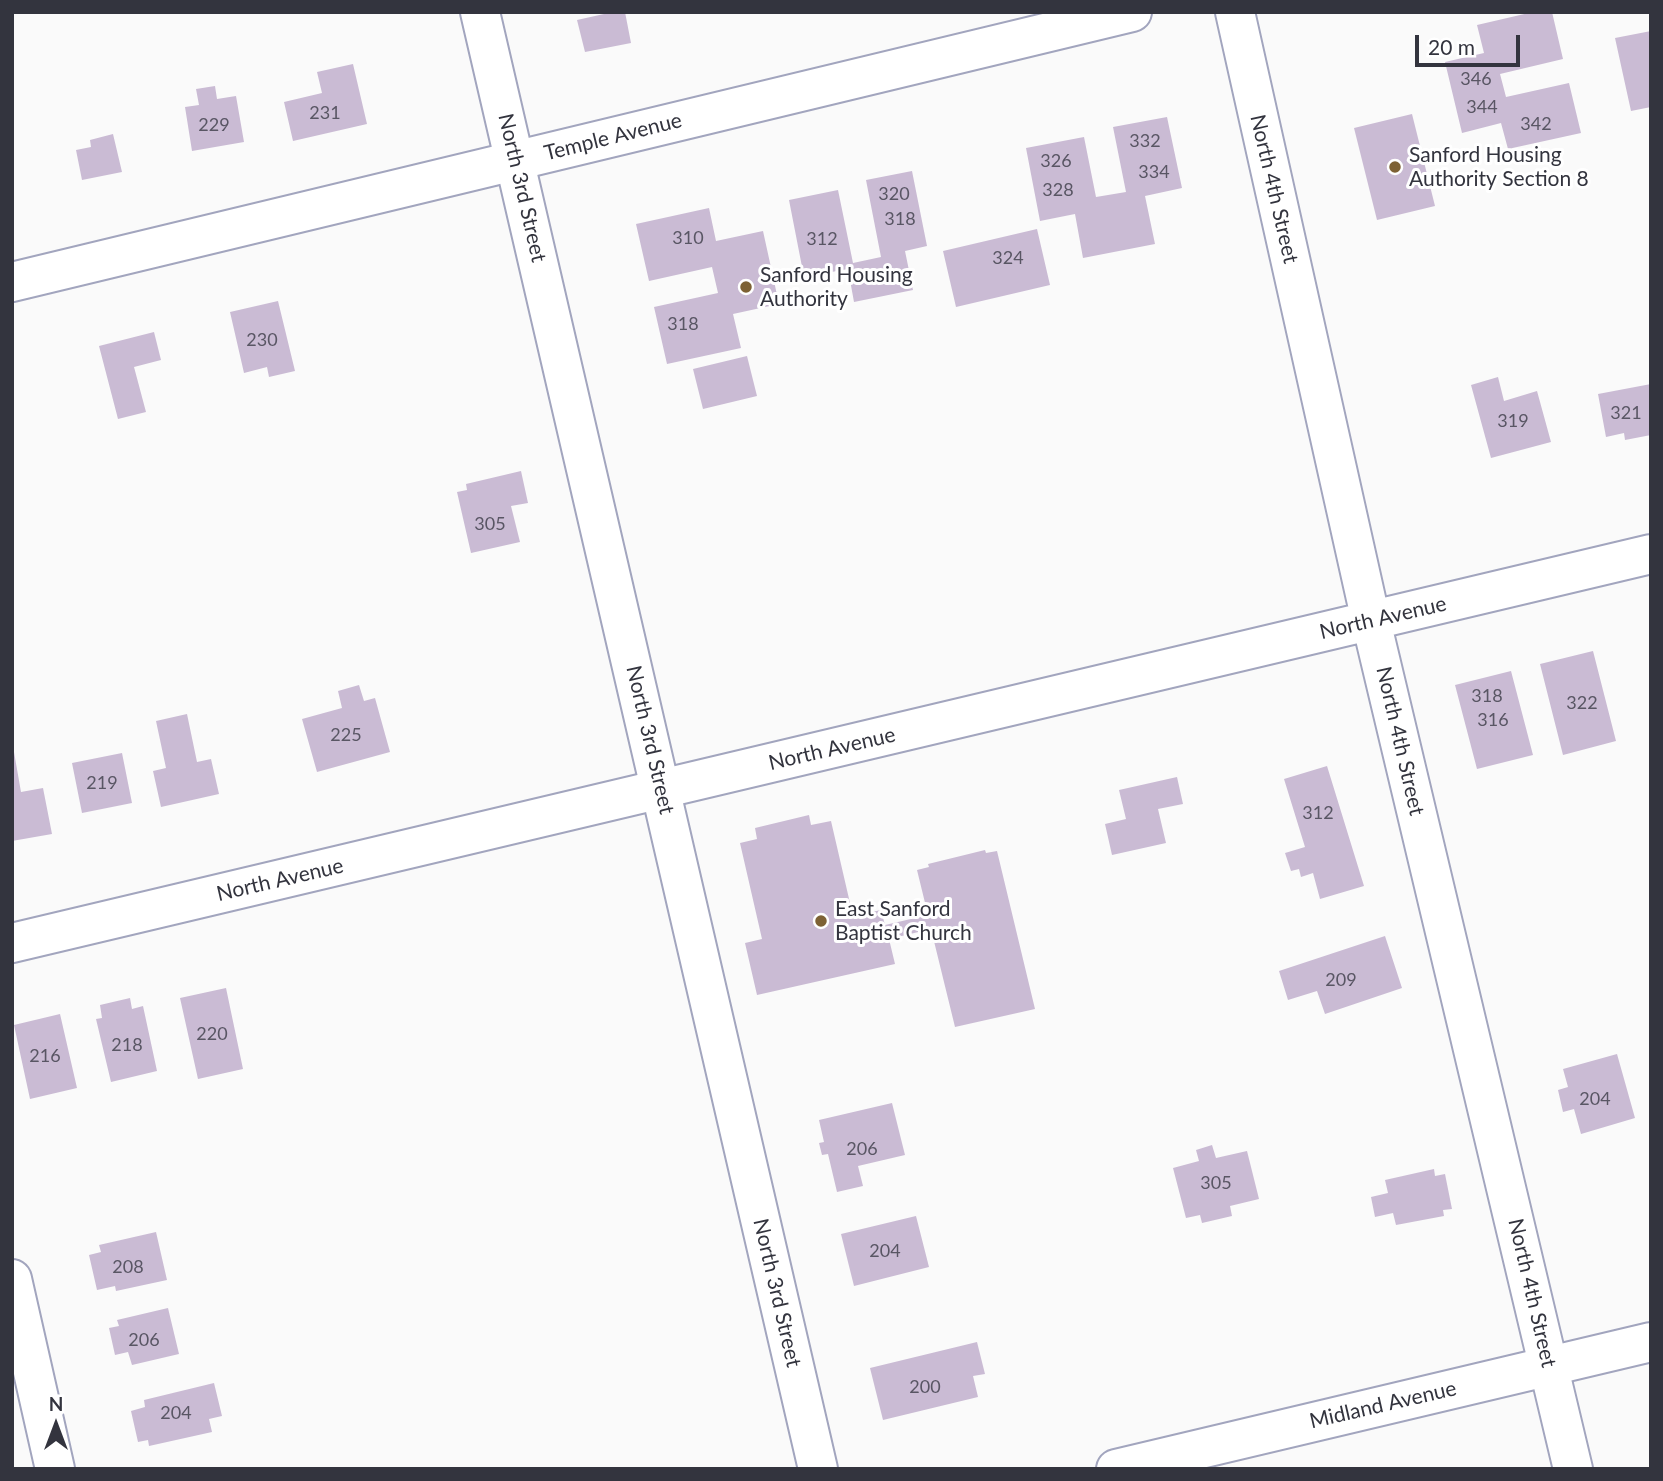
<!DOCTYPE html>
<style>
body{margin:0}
#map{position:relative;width:1663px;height:1481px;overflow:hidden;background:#fafafa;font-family:Lato,sans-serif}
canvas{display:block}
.frame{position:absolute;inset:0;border:14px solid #33343e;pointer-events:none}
.north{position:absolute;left:21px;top:1390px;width:70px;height:70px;-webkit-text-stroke:5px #fff;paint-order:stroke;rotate:0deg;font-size:19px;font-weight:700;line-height:28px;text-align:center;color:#33343e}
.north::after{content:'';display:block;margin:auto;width:24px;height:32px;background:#33343e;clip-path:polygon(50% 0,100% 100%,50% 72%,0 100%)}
.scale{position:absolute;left:1415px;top:35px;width:105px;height:32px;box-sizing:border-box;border:4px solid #33343e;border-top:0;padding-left:9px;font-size:21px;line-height:24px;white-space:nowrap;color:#33343e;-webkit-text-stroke:5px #fff;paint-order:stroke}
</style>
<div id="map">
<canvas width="1663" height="1481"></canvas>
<div class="frame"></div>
<div class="north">N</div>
<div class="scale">20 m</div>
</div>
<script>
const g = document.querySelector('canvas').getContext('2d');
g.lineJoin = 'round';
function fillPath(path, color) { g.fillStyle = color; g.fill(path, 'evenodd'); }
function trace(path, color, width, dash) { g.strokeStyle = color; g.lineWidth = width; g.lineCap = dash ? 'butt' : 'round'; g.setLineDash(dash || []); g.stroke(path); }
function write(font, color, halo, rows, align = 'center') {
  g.font = font + ' Lato,sans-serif'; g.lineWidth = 6; g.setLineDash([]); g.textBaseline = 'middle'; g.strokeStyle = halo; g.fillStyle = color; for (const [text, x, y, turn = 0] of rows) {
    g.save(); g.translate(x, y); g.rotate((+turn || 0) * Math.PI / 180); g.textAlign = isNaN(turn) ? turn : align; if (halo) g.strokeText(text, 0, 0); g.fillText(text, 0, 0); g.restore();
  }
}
fillPath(new Path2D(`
 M613,12H625L631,43L585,52L577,20Z
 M1533,12H1552L1563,59L1500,74L1506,97L1569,83L1581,133L1508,149L1501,123L1462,133L1445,62L1484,53L1477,25Z
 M1651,31V107L1631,111L1615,38Z
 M353,64L367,124L293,141L284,102L322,93L317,72Z
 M215,86L217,99L236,96L244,142L192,151L185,107L199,105L196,89Z
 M1412,114L1435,206L1377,220L1354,128Z
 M1167,117L1182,188L1145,196L1155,244L1083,258L1075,214L1040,221L1026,148L1084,137L1096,197L1126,192L1113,127Z
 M113,134L122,172L82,180L76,150L91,147L90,140Z
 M912,171L927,246L905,251L913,290L854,302L848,269L804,277L789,200L838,190L853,263L881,257L866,180Z
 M709,208L716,241L763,231L779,304L733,314L741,348L667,364L654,307L718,293L712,267L649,281L636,224Z
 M1037,229L1050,285L956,307L943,251Z
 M278,301L295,371L269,377L267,367L244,373L230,312Z
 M154,332L161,360L134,367L146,412L118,419L99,346Z
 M747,356L757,396L703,409L693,369Z
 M1498,377L1504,401L1537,391L1551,442L1491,458L1471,385Z
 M1651,384V435L1625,440L1624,433L1606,437L1598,394Z
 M521,471L528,503L511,506L520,542L471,553L457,492L467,490L466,484Z
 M1593,651L1616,741L1563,755L1540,664Z
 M1511,671L1533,755L1477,769L1455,685Z
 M359,685L364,701L375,698L390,752L317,772L302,719L342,708L338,691Z
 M187,714L197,762L211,759L219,794L161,807L153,771L166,768L156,721Z
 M14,752L21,792L43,788L52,834L12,841Z
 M122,753L132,803L82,813L72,763Z
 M1327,766L1364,886L1320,899L1313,873L1301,877L1299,869L1291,871L1285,853L1305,847L1284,779Z
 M1177,777L1183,804L1158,809L1166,843L1112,855L1105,824L1126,819L1119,790Z
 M809,815L811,825L831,821L853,916L881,910L885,925L928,915L917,870L929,867L928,864L985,850L986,853L997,851L1035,1009L955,1027L931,929L889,939L895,964L757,995L745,943L762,939L740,843L757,839L755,828Z
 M1385,936L1402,988L1325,1014L1317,991L1288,1000L1279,971Z
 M226,988L243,1069L198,1079L180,998Z
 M130,998L132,1009L143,1006L157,1071L111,1082L96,1019L102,1018L100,1005Z
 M60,1014L77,1088L30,1099L14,1025Z
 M1617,1054L1635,1118L1581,1134L1574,1109L1563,1112L1558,1090L1568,1087L1563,1069Z
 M892,1103L905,1155L858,1166L863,1186L837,1192L828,1154L822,1155L819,1143L824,1142L819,1120Z
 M1212,1145L1216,1158L1247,1151L1259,1199L1230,1206L1232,1216L1202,1223L1200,1215L1186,1218L1173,1168L1199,1161L1196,1150Z
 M1434,1169L1435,1176L1445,1174L1452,1209L1443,1210L1444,1216L1396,1225L1393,1213L1375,1217L1371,1197L1388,1193L1385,1180Z
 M916,1216L929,1267L854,1286L841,1234Z
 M156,1232L167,1280L116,1291L115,1286L97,1290L89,1255L101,1252L99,1245Z
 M168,1308L179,1354L132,1365L128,1352L115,1355L109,1328L119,1326L117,1320Z
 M977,1342L985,1374L973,1376L978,1397L883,1420L870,1368Z
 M214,1383L222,1416L209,1419L212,1432L149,1446L148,1440L138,1442L131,1411L145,1407L144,1400Z`), '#cabbd4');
const street = new Path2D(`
 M1235,12L1371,621L1573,1469
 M12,282L1132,12
 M12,943L1651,554
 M12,1279L55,1469
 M1116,1469L1651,1342`);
const secondary = new Path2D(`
 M480,12L818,1469`);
trace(street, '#a2a5be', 42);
trace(secondary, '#a2a5be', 42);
trace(street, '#fff', 38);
trace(secondary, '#fff', 38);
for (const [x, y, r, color] of [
 [1395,167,7,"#7d6134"],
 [746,287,7,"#7d6134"],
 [821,921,7,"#7d6134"]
]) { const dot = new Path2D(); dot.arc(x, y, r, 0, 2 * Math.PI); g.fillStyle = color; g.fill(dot); trace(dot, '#fff', 2.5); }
write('18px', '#595664', null, [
 ["346",1476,79],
 ["344",1482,107],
 ["231",325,113],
 ["342",1536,124],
 ["229",214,125],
 ["332",1145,141],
 ["326",1056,161],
 ["334",1154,172],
 ["328",1058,190],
 ["320",894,194],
 ["318",900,219],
 ["310",688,238],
 ["312",822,239],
 ["324",1008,258],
 ["318",683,324],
 ["230",262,340],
 ["321",1626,413],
 ["319",1513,421],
 ["305",490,524],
 ["318",1487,696],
 ["322",1582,703],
 ["316",1493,720],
 ["225",346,735],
 ["219",102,783],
 ["312",1318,813],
 ["209",1341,980],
 ["220",212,1034],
 ["218",127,1045],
 ["216",45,1056],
 ["204",1595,1099],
 ["206",862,1149],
 ["305",1216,1183],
 ["204",885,1251],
 ["208",128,1267],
 ["206",144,1340],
 ["200",925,1387],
 ["204",176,1413]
]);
write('21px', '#33343e', '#fff', [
 ["Temple Avenue",613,137,-14],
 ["North 3rd Street",522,188,77],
 ["North 4th Street",1274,189,77],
 ["North Avenue",1383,618,-13],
 ["North 3rd Street",650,740,77],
 ["North 4th Street",1400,741,77],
 ["North Avenue",832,749,-13],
 ["North Avenue",280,880,-13],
 ["North 3rd Street",777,1293,77],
 ["North 4th Street",1532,1293,77],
 ["Midland Avenue",1383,1405,-13]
]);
write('21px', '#33343e', '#fff', [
 ["Sanford Housing",1409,155],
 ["Authority Section 8",1409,179],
 ["Sanford Housing",760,275],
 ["Authority",760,299],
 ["East Sanford",835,909],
 ["Baptist Church",835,933]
], 'left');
</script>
